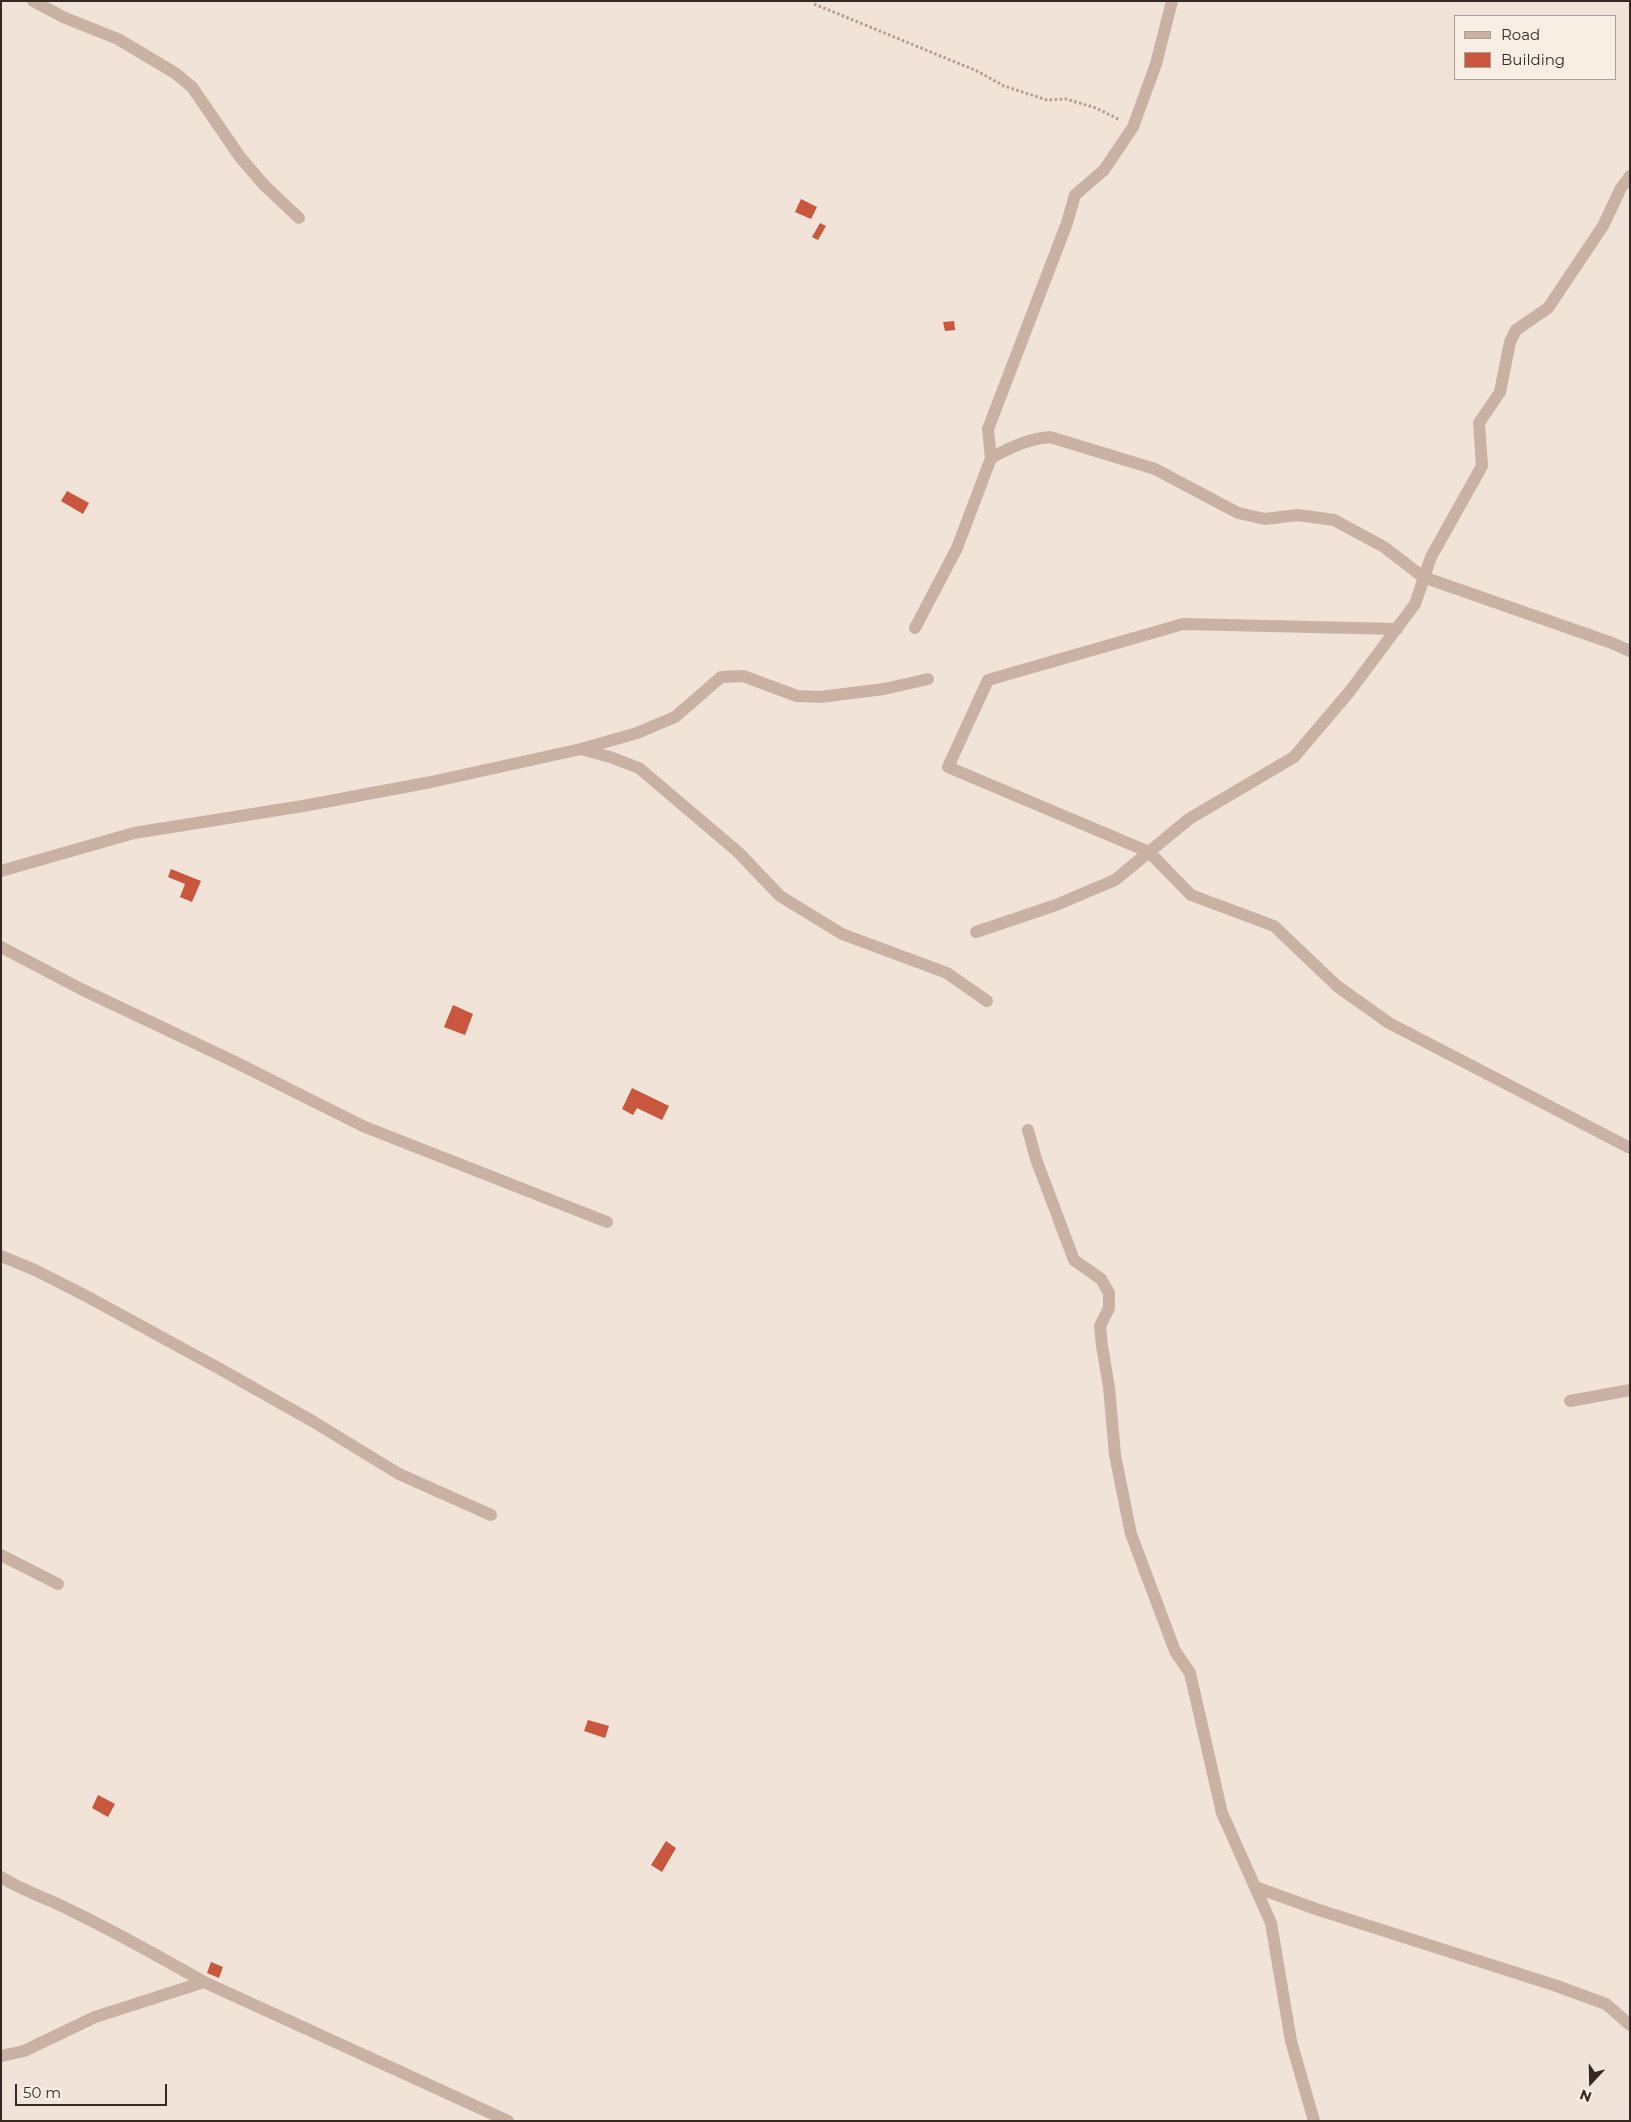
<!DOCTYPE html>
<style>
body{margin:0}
#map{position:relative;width:1631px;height:2122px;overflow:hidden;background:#f1e3d7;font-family:Montserrat,sans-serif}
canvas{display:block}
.frame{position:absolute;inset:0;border:2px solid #342925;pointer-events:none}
.legend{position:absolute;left:1454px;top:15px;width:162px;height:65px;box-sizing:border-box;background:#f9eee3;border:1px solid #aa9f97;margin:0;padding:6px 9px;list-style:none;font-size:15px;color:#342925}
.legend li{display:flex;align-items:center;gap:10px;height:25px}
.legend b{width:25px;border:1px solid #aa9f97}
.north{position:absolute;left:1566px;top:2057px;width:50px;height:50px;-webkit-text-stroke:4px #f9eee3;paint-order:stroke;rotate:201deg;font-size:14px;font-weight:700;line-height:20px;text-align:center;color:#342925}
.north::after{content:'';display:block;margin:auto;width:18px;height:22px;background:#342925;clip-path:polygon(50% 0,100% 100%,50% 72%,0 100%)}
.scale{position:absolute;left:15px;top:2084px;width:152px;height:22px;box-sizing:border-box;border:2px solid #342925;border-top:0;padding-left:6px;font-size:15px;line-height:18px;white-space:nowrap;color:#342925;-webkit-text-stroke:4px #f9eee3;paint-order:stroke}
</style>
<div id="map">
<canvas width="1631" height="2122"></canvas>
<div class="frame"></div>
<ul class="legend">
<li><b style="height:6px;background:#c9b2a3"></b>Road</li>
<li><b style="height:14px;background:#c9573e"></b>Building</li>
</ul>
<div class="north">N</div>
<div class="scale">50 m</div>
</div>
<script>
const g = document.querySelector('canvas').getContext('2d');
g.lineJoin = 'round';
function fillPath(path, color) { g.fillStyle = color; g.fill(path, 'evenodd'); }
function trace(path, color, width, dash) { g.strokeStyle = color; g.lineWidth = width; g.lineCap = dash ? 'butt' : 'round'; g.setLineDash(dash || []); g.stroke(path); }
fillPath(new Path2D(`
 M801,199L817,207L811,219L795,212Z
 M820,223L826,226L818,240L812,237Z
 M954,321L955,330L945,331L943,322Z
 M67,491L89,503L83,514L61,501Z
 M171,869L201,881L192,902L180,897L185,884L168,877Z
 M453,1005L473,1014L465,1035L444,1027Z
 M632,1088L669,1106L662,1120L637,1108L633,1115L622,1109Z
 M588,1720L609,1726L605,1738L584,1731Z
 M98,1795L115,1804L108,1817L92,1808Z
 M666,1841L676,1848L662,1872L651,1865Z
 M211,1962L223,1967L219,1978L207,1973Z`), '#c9573e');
trace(new Path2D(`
 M814,4L977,71L1004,86L1047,100L1066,99L1096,108L1120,120`), '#b59c8d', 3, [2.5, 2.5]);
trace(new Path2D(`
 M33,1L63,17L118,39L175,73L192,87L240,157L264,185L299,218
 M991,458C1011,447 1028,439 1050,437L1155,469L1238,513L1265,519L1298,515L1334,520L1384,547L1423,577L1612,643L1630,651
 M915,628L957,548L991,458L988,429L1067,223L1075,195L1104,170L1133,127L1156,64L1172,1
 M1397,629L1183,624L988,680L948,767L1149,852L1191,895L1274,926L1337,986L1389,1023L1630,1148
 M581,749L610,757L639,768L738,852L780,896L842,934L947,973L987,1001
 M1,871L134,833L303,806L431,782L581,749L637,733L675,717L721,677L743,676L797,696L820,697L884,689L928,679
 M976,932L1056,905L1115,880L1189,819L1294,757L1350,691L1415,604L1431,557L1482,466L1479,423L1500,392L1510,342L1516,330L1548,308L1603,226L1621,188L1630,176
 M1,947L81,989L233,1061L365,1127L607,1222
 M1028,1130L1036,1159L1074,1260L1101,1279L1109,1293V1308L1100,1326L1102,1346L1109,1387L1115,1455L1131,1534L1175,1651L1190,1673L1222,1813L1271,1923L1291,2041L1314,2121
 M1,1256L35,1270L88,1297L220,1369L314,1422L399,1474L491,1515
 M1570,1401L1630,1390
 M1,1555L58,1584
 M1,1877C23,1891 47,1898 70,1910C116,1932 160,1957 204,1982
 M1255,1887L1319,1910L1554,1985L1606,2004L1630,2025
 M1,2056L24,2051L95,2017L204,1982L508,2121`), '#c9b2a3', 12);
</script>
